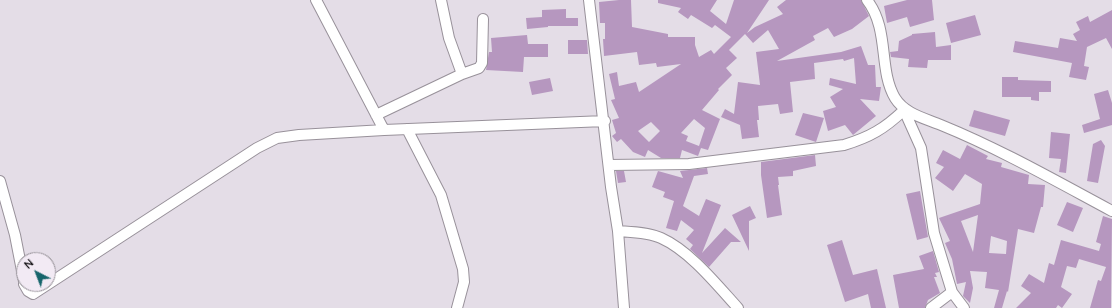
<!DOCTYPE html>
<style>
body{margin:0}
#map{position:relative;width:1112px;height:308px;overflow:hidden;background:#e4dde7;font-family:Quicksand,sans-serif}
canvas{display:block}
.north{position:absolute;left:16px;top:252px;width:40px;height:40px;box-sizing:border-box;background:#f2eaf4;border:1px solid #969198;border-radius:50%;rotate:318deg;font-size:11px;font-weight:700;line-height:16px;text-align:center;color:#0d0b0e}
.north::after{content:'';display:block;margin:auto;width:14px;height:18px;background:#16646b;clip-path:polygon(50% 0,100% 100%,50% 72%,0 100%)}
</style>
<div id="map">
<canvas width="1112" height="308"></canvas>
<div class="north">N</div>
</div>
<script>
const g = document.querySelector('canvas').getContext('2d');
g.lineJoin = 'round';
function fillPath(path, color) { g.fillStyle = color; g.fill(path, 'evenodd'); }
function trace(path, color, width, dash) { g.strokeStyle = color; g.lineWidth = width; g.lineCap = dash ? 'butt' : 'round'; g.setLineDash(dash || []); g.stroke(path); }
fillPath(new Path2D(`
 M619,0H631L632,27L668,34V37H695V45L699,57L711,50L714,54L731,37L715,25L712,28L691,15L688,19L678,12L681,8L658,3V0H717L710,11L726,24L734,0H769L747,33L755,27L783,14L777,7L786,0H861L869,16L852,29L834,37L828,28L813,36L815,40L777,61L841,52L861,46L868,65H875L876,87H881L879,101L860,99L876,116L853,135L845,125L828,131L823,111L836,107L830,97L843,89L829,85L830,78L856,84L854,58L844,61L843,59L814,63L815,79L790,82L793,112L780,114L778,104L758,106L759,120H757L759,137L742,139L740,125L721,117L725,109L734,114L738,82L760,85L756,52L779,49L768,30L753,43L745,34L729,50L737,58L726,68L732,75L718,89L719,90L702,110L720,119L708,150L701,148L698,156L682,150L680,158H661L648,150L645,157L633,152L621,139L617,142L612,136L616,133L612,120L619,118L611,100L615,99L609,74L617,72L619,86L636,82L639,92L681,64L657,67L656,63L639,65L637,52L604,56L603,39H605V23H600L599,2ZM694,119L705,128L699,146L686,141L688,136L681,133ZM651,122L660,131L649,142L638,131Z
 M907,0H932L934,20L910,27L907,17L887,23L884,6Z
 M566,9V18H578V26H548V27L527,29L526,18L542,17V10Z
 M1112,10V49L1106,38L1087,47L1084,66L1089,67L1086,80L1069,77L1072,63L1013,52L1015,41L1058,48L1060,38L1077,41L1073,34L1080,30L1076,22L1088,16L1090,22Z
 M975,15L981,35L951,43L946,23Z
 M935,32L936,47L951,45V60H928L927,68L908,67L909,59L891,57L890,52L898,51L899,41L912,35V34Z
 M527,35L528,44H548V57H524L523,72L486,70L489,52H492L491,38Z
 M568,40H587L588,54H568Z
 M1002,77H1018V80L1051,81V92H1039V101L1031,100V97H1002Z
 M550,78L553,91L532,95L529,82Z
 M1108,90L1112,103V125L1084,133L1082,125L1100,119L1094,94Z
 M974,110L1010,120L1005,136L969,126Z
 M803,113L824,118L816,142L795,135Z
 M1051,132L1070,134L1066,173L1059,172L1061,159L1049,158Z
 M1101,140L1105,146L1098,183L1087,181L1093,144Z
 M967,145L988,156L986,159L1002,163L1001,167L1029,175L1028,184L1045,185L1043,207H1041L1034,233L1018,229L1008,292L1007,291L1002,308H994L999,290L985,288L987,272L970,271L973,288L970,303L963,296L966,282L957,284L952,259L945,243L950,241L939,218L980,204L982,184L965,174L953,191L935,178L944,167L936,163L943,150L960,159ZM978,215L973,252L961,221ZM991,236L1007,241L1006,254L989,253Z
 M815,155L816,166L793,171V176L778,177L779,185H778L782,215L767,218L761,175V162Z
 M707,168L708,174L694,176L683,206L699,216L706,199L721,205L702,253L725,228L741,242H731L709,267L690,249L693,245L686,239L694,230L681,220L677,231L666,228L674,201L663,197L665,192L652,187L658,171L683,178L680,171Z
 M616,171H624L626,182L618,183Z
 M920,191L928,237L917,240L906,194Z
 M1067,202L1083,208L1073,232L1057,225Z
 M750,206L756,218L749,221V251L732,215Z
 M1103,216L1112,219L1111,308H1090L1098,280L1101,281L1106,267L1079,259L1076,268L1067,266L1061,287L1072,294L1062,308L1058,305L1056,308H1016L1031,293L1021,286L1029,274L1044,283L1049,263L1054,265L1061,240L1099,251L1101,244L1096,242Z
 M842,240L853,275L877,269L886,308H871L868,294L845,302L827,245Z
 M933,251L939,272L935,273L937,277H934L940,293L928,300L925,308H899L893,275L924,269L919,256Z`), '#b697bf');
const minor = new Path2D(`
 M316,0L384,130
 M589,0L611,187L618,231L624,308
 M867,0C890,30 878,69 895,98C905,114 924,118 941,125C1000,149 1056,181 1112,211
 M462,74L479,68L482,63L483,19
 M376,115L462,74L449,38L441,0
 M407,129L441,195L463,269L464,282L457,308
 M609,165L689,164L844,145C870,137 884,129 904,110L921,148L934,233L952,292L964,308
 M0,181L15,235L24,281
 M618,231C631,232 648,232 661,238C690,251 717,285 738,308
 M24,284L28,291L33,294L257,148L277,138L299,135L384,130L605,121
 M931,308L952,292`);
trace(minor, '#98919a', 12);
trace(minor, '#fff', 10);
</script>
